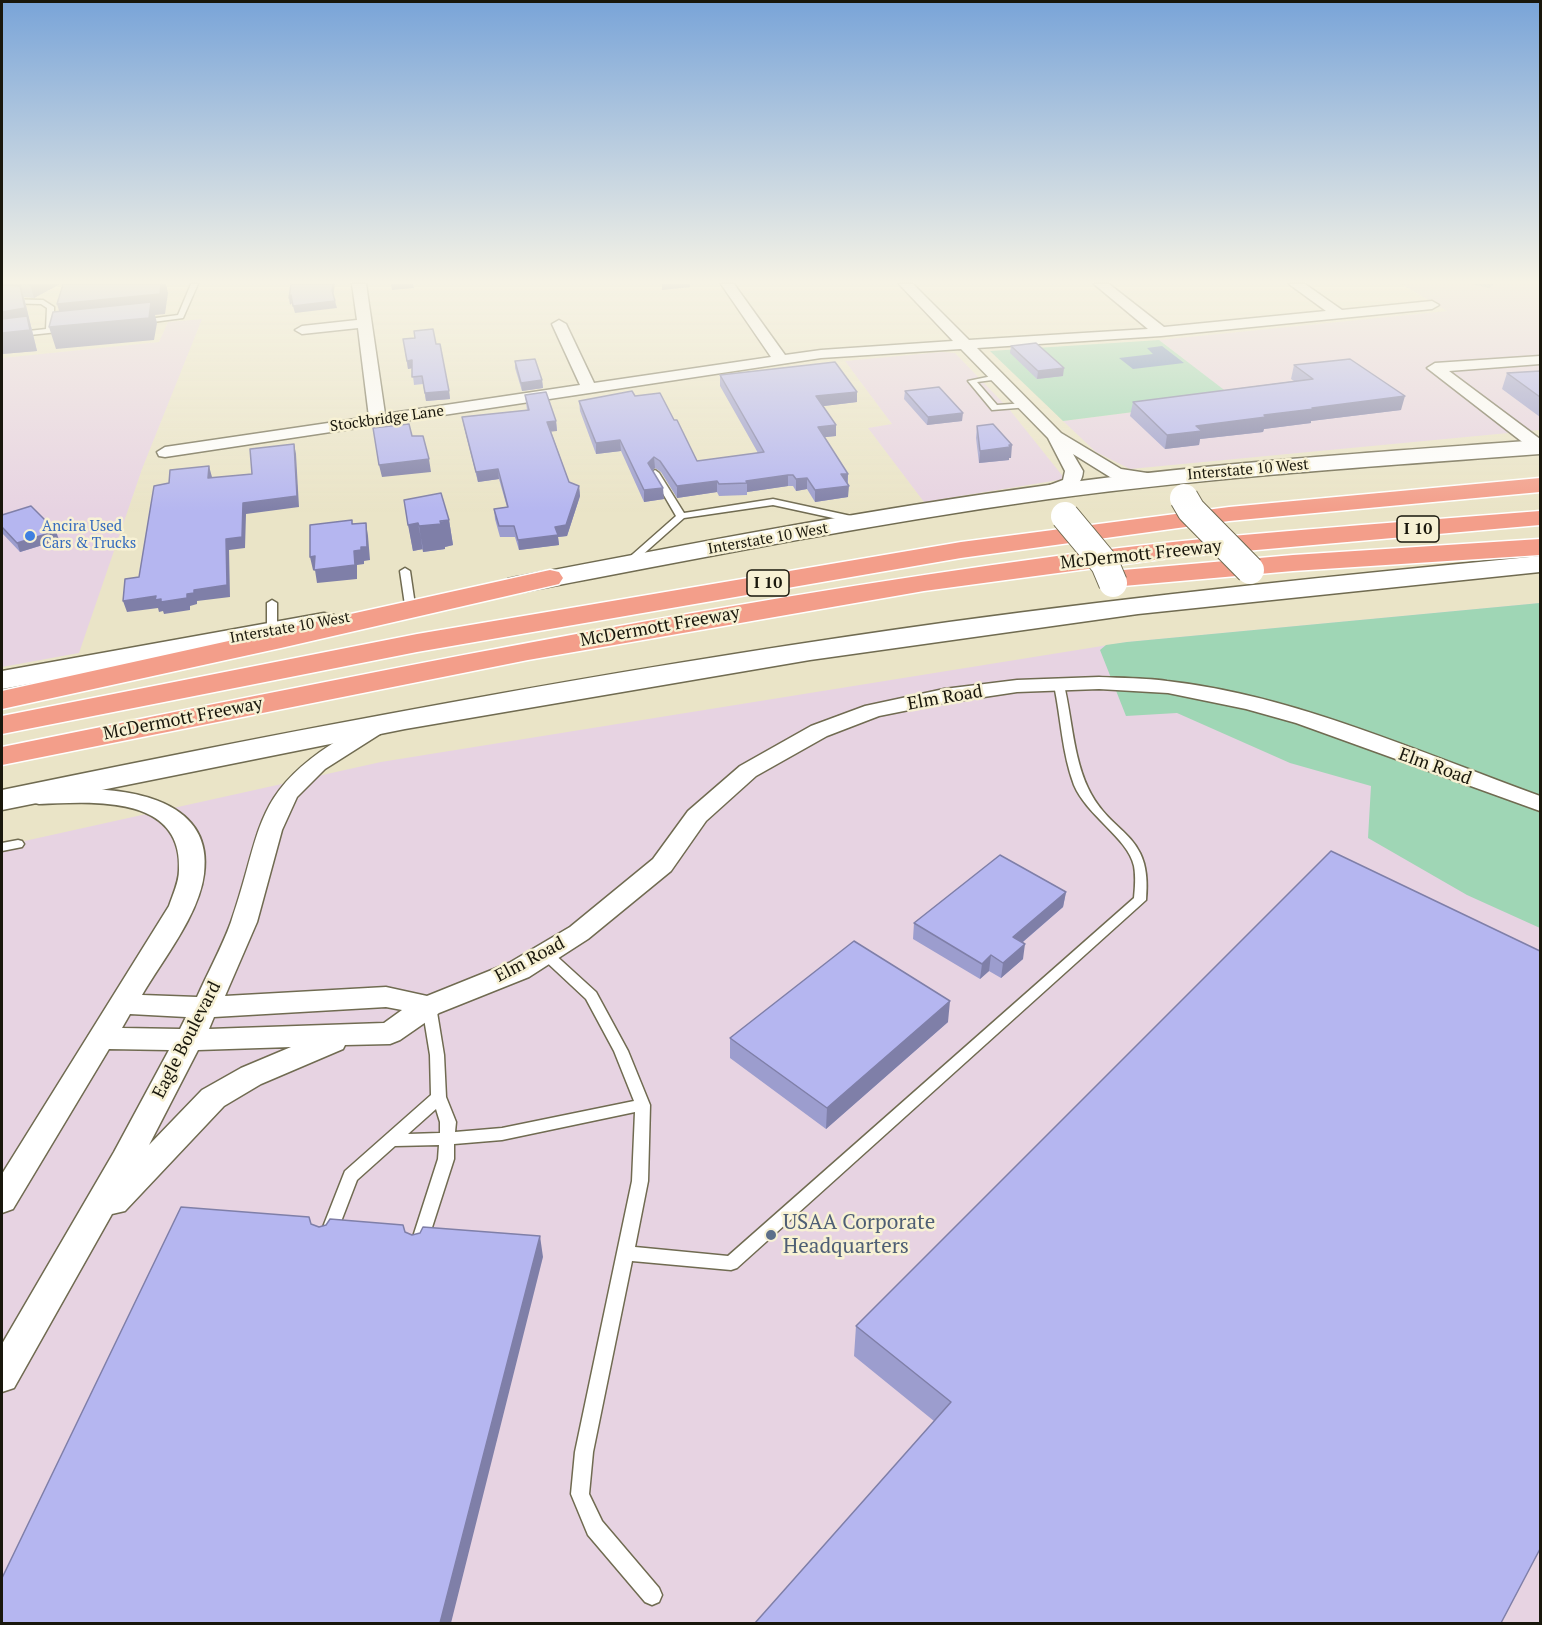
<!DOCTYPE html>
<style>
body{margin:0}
#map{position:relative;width:1542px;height:1625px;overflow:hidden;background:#eae4c7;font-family:"PT Serif",serif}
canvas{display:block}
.frame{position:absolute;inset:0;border:3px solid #19170c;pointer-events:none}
</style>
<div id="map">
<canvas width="1542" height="1625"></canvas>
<div class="frame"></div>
</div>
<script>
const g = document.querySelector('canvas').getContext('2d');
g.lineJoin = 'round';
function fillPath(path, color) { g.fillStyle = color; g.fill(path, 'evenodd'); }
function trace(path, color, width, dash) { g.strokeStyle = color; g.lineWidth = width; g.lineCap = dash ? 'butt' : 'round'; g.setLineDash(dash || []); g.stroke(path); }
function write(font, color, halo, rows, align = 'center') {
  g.font = font + ' "PT Serif",serif'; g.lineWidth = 5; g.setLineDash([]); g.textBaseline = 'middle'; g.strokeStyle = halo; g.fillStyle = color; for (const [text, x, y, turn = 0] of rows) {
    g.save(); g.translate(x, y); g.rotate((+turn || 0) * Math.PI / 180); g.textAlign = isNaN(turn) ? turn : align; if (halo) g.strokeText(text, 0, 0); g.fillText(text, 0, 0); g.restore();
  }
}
fillPath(new Path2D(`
 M1401,284H1540V430L1130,469L1096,452L1063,421L1235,399L1159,340L1447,311Z
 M202,319L142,469L79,653L2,667V358L159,342L168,322Z
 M942,352L955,353L1009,409L1065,479L924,502L868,428L892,424L845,361Z
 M1540,603V1623H2V846L381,762L1127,642Z`), '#e7d3e2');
fillPath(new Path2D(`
 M1159,340L1236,399L1063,421L990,351Z
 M1540,603V928L1467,895L1368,838L1371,786L1290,763L1177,713L1126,716L1100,650L1106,645L1127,642Z`), '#9fd6b5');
fillPath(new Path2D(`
 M1162,346L1184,363L1133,369L1119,358L1153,354L1147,348Z`), '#738dc0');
const lane = new Path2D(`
 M191,284H198L183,318L138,324L137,322L141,320L178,315Z
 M2,299L43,300L54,307V328L67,327L71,329L67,331L2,338V334L46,329L47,308L41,304L2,303Z
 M997,375H1000V379L977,382L997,405L1026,403H1029V407L992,410L968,381Z
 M655,470L659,473L684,513L773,499L856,517L861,520L856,523L773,505L684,518L631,565H625V561L676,516L651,473Z
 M405,568L410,571L415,605L410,608L405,605L400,571Z
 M272,600L277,603V631L272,634L267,631V603Z
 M1059,682L1064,685C1072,718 1073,756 1088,788C1111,837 1153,831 1146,900L737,1268L731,1270L632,1261L593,1452L589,1494L602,1521L659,1588L662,1595L659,1602L652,1605L645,1602L588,1535L571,1494L575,1452L632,1181L635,1112L502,1140L454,1144V1159L427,1243L425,1248L419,1250L413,1248L411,1243L438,1159L439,1145L395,1146L357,1180L337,1232L335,1237L329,1239L323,1237L321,1232L343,1176L345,1171L431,1095L430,1055L422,1006L424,1002H434L436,1006L444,1055L446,1097L456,1122L455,1132L502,1128L634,1101L614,1051L586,999L541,957L539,954L541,951H551L596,992L628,1051L650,1105L648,1181L635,1247L728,1256L1134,898C1135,888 1136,877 1134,866C1128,838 1087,816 1074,785C1062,753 1061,718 1054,685ZM436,1109L440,1122V1133L408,1134Z
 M18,840L22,841L24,844L22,847L2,851V843Z`);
const street = new Path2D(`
 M352,284H366L385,414L580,385L552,324L559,320L566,324L594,383L771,357L721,284H734L785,355L821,350L953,341L899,284H913L969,340L1148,329L1094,284H1109L1164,327L1326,311L1289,284H1305L1342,310L1432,301L1439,305L1432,309L1161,336L977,348L1061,433L1121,469L1160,475L1163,479L1154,484L1110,477L1073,454L1083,471C1082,490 1063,493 1048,497L1039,492L1042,488L1063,480L1065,471L1048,438L961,349L821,358L165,457L159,456L157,452L165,447L369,417L358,328L302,334L295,330L302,326L357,320Z
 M1540,356V364L1449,371L1540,439V452L1534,451L1427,368L1435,363Z
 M1099,677C1122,678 1145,678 1167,681C1294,695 1421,753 1540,796V811L1296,723L1246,709L1168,693L1099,689L1017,692L944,703L879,716L827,736L756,776L706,821L671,871L588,939L529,977L439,1013L400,1040L390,1044L345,1045L343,1049L261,1084L224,1106L125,1211L112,1214L14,1388L2,1392V1344L114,1152L169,1050L109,1049L13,1209L2,1213V1174L169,906C173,894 179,882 179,870C183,794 92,802 39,804L31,802L27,797L31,792C45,788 61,789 76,789C130,788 214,800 204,874C199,915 163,959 142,995L197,997C208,972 222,947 231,922C263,831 250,793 343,737C356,728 371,715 388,719L391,724L388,729L325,769L297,797L282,830L257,922L225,996L386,987L427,996L509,963L570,927L653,859L688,811L740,766L811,726L865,706L944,689L1017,680ZM386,1007L402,1010L384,1023L209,1029L214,1017ZM130,1014L186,1017L180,1029L122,1028ZM291,1047L241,1068L202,1090L149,1145L198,1050Z`);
const secondary = new Path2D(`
 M1540,440V454C1376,466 1212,477 1049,499C870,524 694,559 517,593L508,591L504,585L508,579L517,577C694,543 870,509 1049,485C1212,463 1376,452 1540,440Z
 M1540,556V572L1138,614L810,660L405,729L2,810V790C316,725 631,666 949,622C1146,595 1343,575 1540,556Z
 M324,613L334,615L338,621L334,627L2,689V671Z`);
const highway = new Path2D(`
 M1540,478V492L1229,521L961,558L417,652L2,734V716L417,634L961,542L1229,507Z
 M1540,511V525L1177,557L924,591L528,660L2,765V747C352,676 703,604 1057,556C1217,534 1379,524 1540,511Z
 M1540,539V555L1293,571L1112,587L1103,585L1099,579L1103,573L1112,571L1293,555Z
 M550,570L559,572L563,578L559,584L281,648L2,709V691Z`);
trace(lane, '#706b51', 3);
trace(street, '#706b51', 3);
trace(secondary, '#706b51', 3);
trace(highway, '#fff', 3);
fillPath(lane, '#fff');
fillPath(street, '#fff');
fillPath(secondary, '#fff');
fillPath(highway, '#f39e8a');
const secondaryBridge = new Path2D(`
 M1184,498L1191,510L1250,570
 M1065,516L1105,564L1113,583`);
trace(secondaryBridge, '#706b51', 30, []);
trace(secondaryBridge, '#fff', 28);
fillPath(new Path2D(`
 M2,284H60L34,298L24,297L37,351L2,354Z
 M1471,284H1494L1489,288Z
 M403,339L436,344L449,391L450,399L426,401L423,384L414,385L412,368L408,369Z
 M1011,346L1063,376L1037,379L1010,353Z
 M515,361L542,380L543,388L522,391L515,368Z
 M1294,365L1401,410L1311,421V423L1264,429L1263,432L1200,439L1199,445L1165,449L1130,416L1133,402L1294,381L1291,379Z
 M1540,371V417L1502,389L1507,373Z
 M720,375L857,392V402L823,406L836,425V436L824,437L848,474V497L815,502L807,489L796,491L793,486H788L747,492V495L719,496L717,492L677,498L661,472L655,468L653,470L664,499L644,502L621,451L596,454L580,411L579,401L635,396L674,420L697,461L758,453L720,386Z
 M905,391L962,421L927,425L904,399Z
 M525,395L556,421L557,431H551L569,482L579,486L580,496L567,536L558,537L559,545L519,550L515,537H500L495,519L494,509L507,507L499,479L478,482L464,427L462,417L527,410Z
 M977,426L1011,458H1009V460L979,463L976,438Z
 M404,500L449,520L453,545L445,547V549L423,552V549L413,551Z
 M2,515L59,540L20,552L2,533Z
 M1066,892L1063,907L1023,942V959L1001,978L989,971L980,979L913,939L914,923Z
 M948,1022L826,1129L730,1058V1038Z
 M856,1326L1501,1623L934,1421L854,1356Z`), '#9c9dce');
fillPath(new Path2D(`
 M30,284H60L34,298Z
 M161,284H166L168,293L165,314L155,315L157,323L154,340L56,349L49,327L63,325L57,304Z
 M333,284H335L333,297L332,290Z
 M391,284H413L414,288L392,290Z
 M662,284H690V287L662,290Z
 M20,286L26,306L37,351L2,354V312Z
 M291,295L292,303L290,305L289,298Z
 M335,301L337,308L295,313L293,306Z
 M412,360L413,368L408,369L407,361Z
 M1064,368L1063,376L1037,379L1038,371Z
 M542,380L543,388L522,391L521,383Z
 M449,391L450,399L426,401L425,393Z
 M857,392V402L816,407V396Z
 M1405,396L1401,410L1311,421V423L1264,429L1263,432L1200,439L1199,445L1165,449L1167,435L1196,426L1312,408Z
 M963,413L962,421L927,425L928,417Z
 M556,421L557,431L548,432L547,422Z
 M836,425V436L817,438L818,427Z
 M620,440L621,451L596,454V443Z
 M294,444L296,454L299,507L246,514L245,548L229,550L230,597L197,601V604L190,606V610L164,614L163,611L159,612L158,608L127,612L123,601L156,596L187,594L194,590L243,503Z
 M1012,445L1011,458H1009V460L979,463L980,451Z
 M654,457L655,468L649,474L648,463Z
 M429,459L431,472L382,477L379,465Z
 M209,466L212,477L211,489L208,478Z
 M498,469L499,479L478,482L476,472Z
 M841,474H848L847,485Z
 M788,475V486L747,492V483L746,481Z
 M807,478V489L796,491V479Z
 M717,481V492L677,498V486Z
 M579,486L580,496L567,536L558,537L559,545L519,550L518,540L555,527Z
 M849,486L848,497L815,502V490Z
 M663,488L664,499L644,502V490Z
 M449,520L453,545L445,547V549L423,552L419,526Z
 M366,523L368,536L370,560L364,561V564L357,565V579L317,583L315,570H313L310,557L354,551L361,547Z
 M418,523L423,549L413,551L408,525Z
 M56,531L59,540L20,552L17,543Z
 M1066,892L1063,907L1011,952L1013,937Z
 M1025,944L1023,959L1001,978L1003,963Z
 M991,955L989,971L980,979L982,964Z
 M950,1001L948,1022L826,1129L827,1108Z
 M540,1236L543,1257L451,1623H440Z`), '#7f7fa8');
const building = new Path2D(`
 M63,284H161L160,294L57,304Z
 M291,284H333L332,290L335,301L293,306L291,295L289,298Z
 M2,285L20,286L25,308L2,312Z
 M151,302L149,318L49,327L53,312Z
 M27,316L30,330L2,333V319Z
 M433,329L436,344H440L449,391L425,393L422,376L412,377V360L407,361L403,339L415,338L414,331Z
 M1036,343L1064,368L1038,371L1011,346Z
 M535,359L542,380L521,383L515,361Z
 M1350,359L1405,396L1312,408L1314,409L1264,415L1266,417L1196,426L1202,431L1167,435L1133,402L1313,379L1294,365Z
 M835,362L857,392L816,396L836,425L818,427L848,474H841L849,486L815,490L807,478L796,479L793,475H788L746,481L747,483L719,484L717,481L677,486L660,461L654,457L648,463L663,488L644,490L620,440L596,443L579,401L632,391L635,396L660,393L674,420H677L697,461L764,452L720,375Z
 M1540,371V397L1507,373Z
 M939,387L963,413L928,417L905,391Z
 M546,392L556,421L547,422L569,482L579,486L566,525L555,527L558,535L518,540L514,526H499L494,509L508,507L498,469L476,472L462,417L529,410L525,395Z
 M409,424L412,436H423L429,459L379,465L373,428Z
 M993,424L1012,445H1009L1010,447L980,451L977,426Z
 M294,444L297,496L243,503L242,537L226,539L227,585L194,590V593L187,594V598L161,602V599L155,600L156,596L123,601L125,579L139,577L154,486L169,483L170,470L209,466L208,478L252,474L250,449Z
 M441,493L449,520L440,521L441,524L419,526L418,523L408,525L404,500Z
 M31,506L56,531L17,543L2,527V515Z
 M352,520V524L366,523L367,547H361V550L354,551L355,565L314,570L315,556L310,557V525Z
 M1331,851L1540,951V1549L1501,1623H755L951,1402L856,1326Z
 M1000,855L1066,892L1013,937L1025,944L1003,963L991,955L982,964L914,923Z
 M854,941L950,1001L827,1108L730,1038Z
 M181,1207L309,1217L311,1224L319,1227L326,1225L330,1219L403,1225L405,1232L412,1235L420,1233L423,1227L540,1236L440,1623H2V1578Z`);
fillPath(building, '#b5b6f0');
trace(building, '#7f7fa8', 1.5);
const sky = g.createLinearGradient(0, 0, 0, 512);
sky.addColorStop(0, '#79a4d8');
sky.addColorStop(0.55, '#f6f3e6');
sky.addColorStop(1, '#f6f3e600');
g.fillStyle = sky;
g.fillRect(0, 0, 1542, 512);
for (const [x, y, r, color] of [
 [30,536,6,"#3f7fe0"],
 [771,1235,6,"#5c6f8a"]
]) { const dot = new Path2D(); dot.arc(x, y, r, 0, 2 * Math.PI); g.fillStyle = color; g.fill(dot); trace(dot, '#f7f1d4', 2); }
write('15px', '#19170c', '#f7f1d4', [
 ["Stockbridge Lane",387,419,-8],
 ["Interstate 10 West",1248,470,-5],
 ["Interstate 10 West",768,539,-10],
 ["Interstate 10 West",290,628,-10]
]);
write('15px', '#366cbe', '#f7f1d4', [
 ["Ancira Used",42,527],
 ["Cars & Trucks",42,544]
], 'left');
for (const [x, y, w] of [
 [1418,529,42],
 [768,583,42]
]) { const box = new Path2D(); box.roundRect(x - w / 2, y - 13, w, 26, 4.5); g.fillStyle = '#f7f1d4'; g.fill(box); trace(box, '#19170c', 1.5); }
write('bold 16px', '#19170c', null, [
 ["I 10",1418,529],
 ["I 10",768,583]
]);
write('18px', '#19170c', '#f7f1d4', [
 ["McDermott Freeway",1141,555,-6],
 ["McDermott Freeway",660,627,-10],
 ["Elm Road",945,698,-10],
 ["McDermott Freeway",183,719,-11],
 ["Elm Road",1435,767,20],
 ["Elm Road",530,960,-28],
 ["Eagle Boulevard",187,1040,-63]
]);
write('21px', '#4e5e75', '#f7f1d4', [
 ["USAA Corporate",783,1223],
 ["Headquarters",783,1247]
], 'left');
</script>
